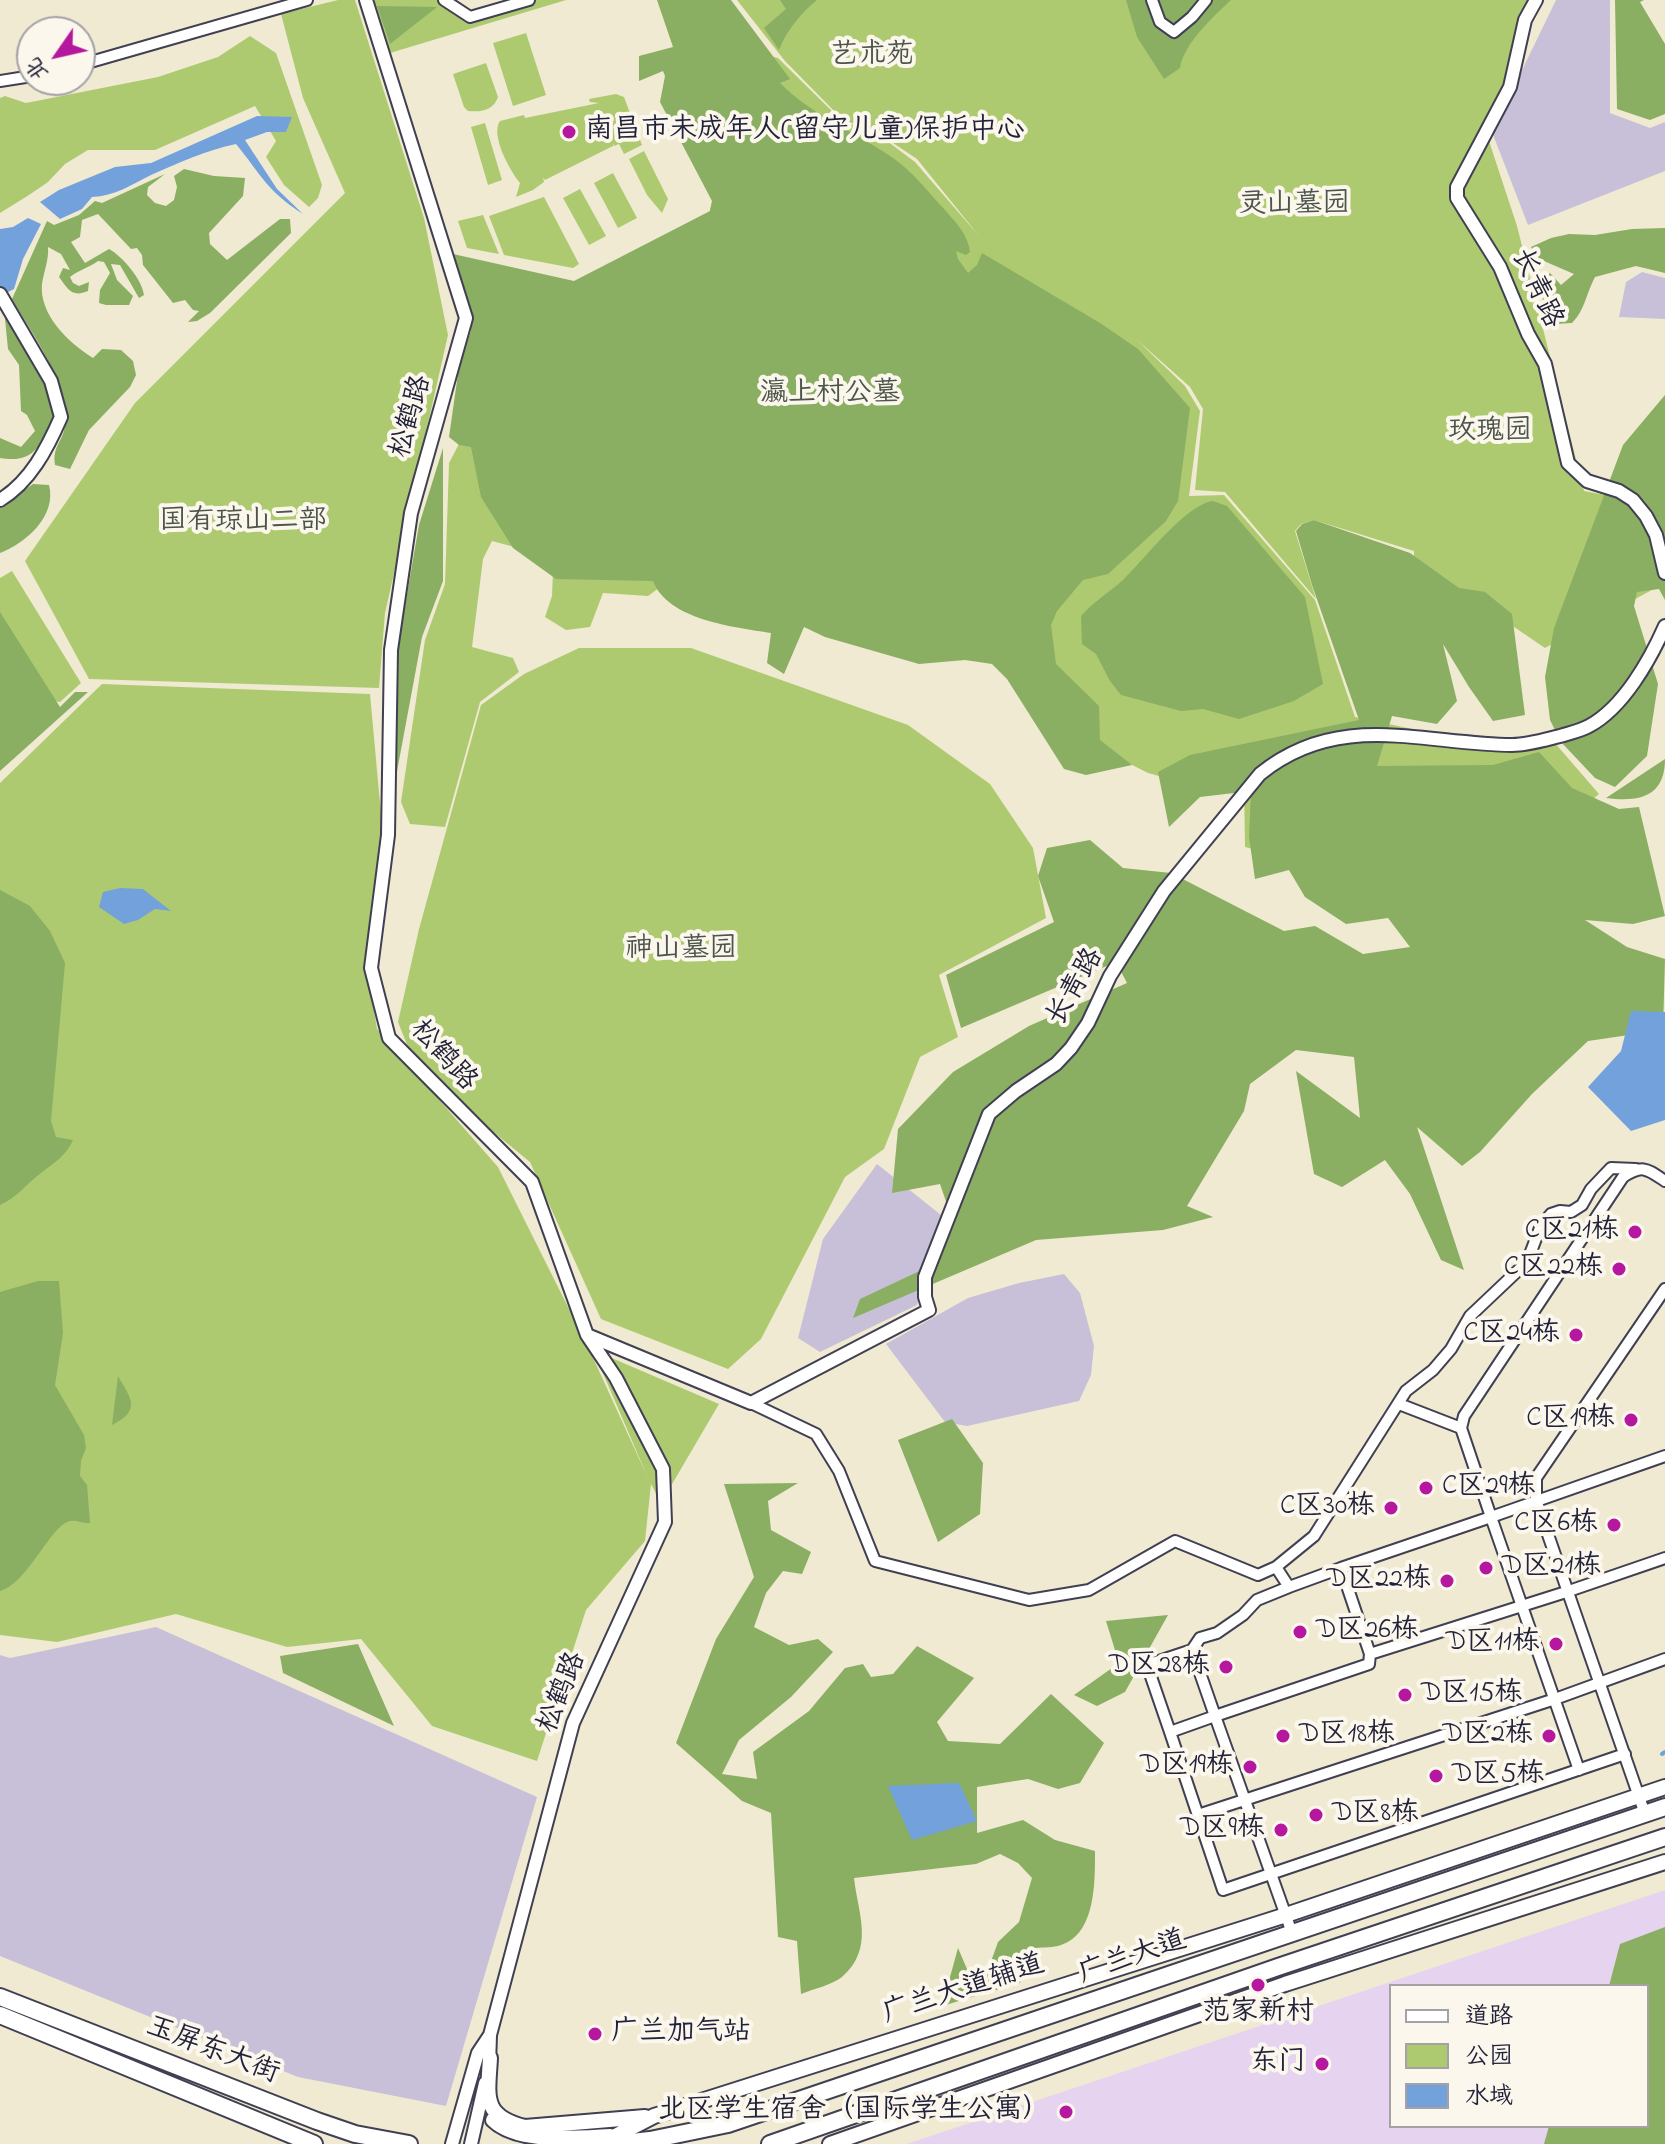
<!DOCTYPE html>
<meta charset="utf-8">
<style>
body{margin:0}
#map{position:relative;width:1665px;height:2144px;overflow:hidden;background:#f0ead2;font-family:"Indie Flower","LXGW WenKai TC",sans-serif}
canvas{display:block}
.legend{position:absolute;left:1389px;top:1984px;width:260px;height:144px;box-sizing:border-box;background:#fbf7ec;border:2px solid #a4a2a5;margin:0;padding:10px 14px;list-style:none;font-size:24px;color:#22223b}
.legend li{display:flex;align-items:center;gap:16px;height:40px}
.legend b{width:40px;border:2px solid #a4a2a5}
.north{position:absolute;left:16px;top:16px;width:80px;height:80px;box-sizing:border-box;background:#fbf7ec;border:2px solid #a4a2a5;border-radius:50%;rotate:236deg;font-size:22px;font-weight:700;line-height:32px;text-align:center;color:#22223b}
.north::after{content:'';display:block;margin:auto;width:28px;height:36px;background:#b5179e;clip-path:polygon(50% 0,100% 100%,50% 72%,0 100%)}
</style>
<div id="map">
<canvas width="1665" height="2144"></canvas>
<ul class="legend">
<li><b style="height:10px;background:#fff"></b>道路</li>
<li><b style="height:22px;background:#aeca70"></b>公园</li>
<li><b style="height:22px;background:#73a1dc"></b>水域</li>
</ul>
<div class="north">北</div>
</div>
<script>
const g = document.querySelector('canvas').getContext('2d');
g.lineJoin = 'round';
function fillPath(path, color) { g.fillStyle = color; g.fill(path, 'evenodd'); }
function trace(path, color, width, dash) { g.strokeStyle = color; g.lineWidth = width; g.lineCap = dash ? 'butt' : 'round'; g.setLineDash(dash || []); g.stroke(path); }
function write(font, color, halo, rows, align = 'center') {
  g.font = font + ' "Indie Flower","LXGW WenKai TC",sans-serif'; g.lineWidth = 8; g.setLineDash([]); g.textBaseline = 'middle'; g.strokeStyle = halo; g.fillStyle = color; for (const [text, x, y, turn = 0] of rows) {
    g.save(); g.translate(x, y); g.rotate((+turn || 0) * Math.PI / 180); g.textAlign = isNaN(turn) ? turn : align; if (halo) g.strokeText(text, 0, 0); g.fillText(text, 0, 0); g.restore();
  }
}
fillPath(new Path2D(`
 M1665,1890V2144H907ZM1391,1986H1647V2126H1391Z`), '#e6d3f0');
fillPath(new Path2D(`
 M1556,0H1610V113L1650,128L1665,122V171L1528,225L1492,132Z
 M1642,272L1665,278V319L1619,317L1626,282Z
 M877,1164L941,1215L917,1305L820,1352L798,1338L823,1239Z
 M1064,1274L1080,1293L1094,1346L1091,1375L1079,1401L967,1426L945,1422L886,1344L968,1298L1019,1283Z
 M156,1627L537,1797L446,2106L298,2077L0,1956V1655L10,1658Z`), '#c8c0d8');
fillPath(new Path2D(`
 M338,0H355L424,218L448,335L385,613L379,688L89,679L25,561L135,403L345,193L303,98L281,14Z
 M372,0H450L470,11L508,0H566L390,53Z
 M737,0H1544L1527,19L1488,138L1517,226L1584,491L1627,499L1661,585L1545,648L1414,559V551L1314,520L1301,524L1295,531L1316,599L1225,492L1195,490L1203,409L1190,387L1136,339L1185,386L1200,411L1189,496L1224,495L1315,600L1355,717L1417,730L1554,742L1599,794L1579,811L1323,866L1245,847L1244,782L1205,789L1148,773L1093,745L1005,665L686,568L648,596L603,593L590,627L566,630L545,617L552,596L553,570L518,548L492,541L483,559L472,647L513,658L519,672L480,702L445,827L410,824L401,802L425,640L445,584L449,463L460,442L575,283L709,214L717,182L676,31L778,58L840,119L883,138L915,162L979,236L917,159L881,135L842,119L785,61Z
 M526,33L546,95L513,106L493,43Z
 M250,36L276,53L322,185L318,198L309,207L284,185L266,157L276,141L255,106L155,150H88L65,164L48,182L29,195L0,213V98L5,96L26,103L158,77L218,57Z
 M486,63L498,97C493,111 481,112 468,111L464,107L453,74Z
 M616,94L624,97L642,145L624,154L619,144L614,146L613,143V146L545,180L543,178L544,182L533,190L516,197L520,183C510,171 490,135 500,121L524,115L525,118L599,103L590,102L589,99Z
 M485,123L502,180L488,185L471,127Z
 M644,151L668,199L662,213L647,195L629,159Z
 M613,173L637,218L618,228L594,183Z
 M580,189L606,236L589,245L563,198Z
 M544,197L579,264L573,268L504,255L489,216Z
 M483,215L499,254L467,248L458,221Z
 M12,571L81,683L60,702L52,701L0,751V578Z
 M579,648H691L908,725L990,784L1033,848L1046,918L939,975L958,1037L920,1057L884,1149L845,1177L761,1339L728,1369L601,1319L530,1162L447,1094L412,1057L398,1022L419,929L481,705L524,674Z
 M102,684L370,694L382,825L367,967L377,1029L498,1167L589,1349L648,1478L593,1350L719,1404L661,1503L651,1484L645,1541L586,1610L537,1761L432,1726L361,1639L287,1647L176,1614L57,1642L0,1635V783Z`), '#aeca70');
fillPath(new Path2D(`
 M657,0H731L790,79L780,83C811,115 856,132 893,158C913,172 928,192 945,210C956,223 968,234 970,252L966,255L956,251L958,259L968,273L977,265L982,253L1100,323L1138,349L1190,408L1178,501L1166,521L1108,574L1083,580L1057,611L1051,625L1056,664L1099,706L1100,740L1132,765L1086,775L1064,769L1007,679L992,664L965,660L919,664L825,637L804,627L784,674L767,663L771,633C734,627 668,620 653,581L556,579L513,548L481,497L471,447L459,445L449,437L460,360L471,331L453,254L574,281L710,211L712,201L660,102L665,76L663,71L639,81V56L673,47Z
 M780,0H817C802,12 786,31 779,50L764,28L786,9Z
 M1126,0H1231C1213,17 1184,43 1180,68L1164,79L1137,37Z
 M1615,0H1644L1640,2L1665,44V114L1650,120L1617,109Z
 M377,6L437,7L390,44Z
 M184,169L214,176L245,178L243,196L209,233L210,244L227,260L280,219H290L291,233L210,313L197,321L188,322L199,311L193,310L185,300L173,303L143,265L142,255L137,248L131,249L98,214L82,220L80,237L71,242L85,263L109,249C122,256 142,279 144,295L139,298L120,265L111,264L117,280L133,296L129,305H106L99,303L100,290L110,273L104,262L98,261C88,268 79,270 70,277L73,283L79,286L89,282L88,291C72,298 68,289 59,277L63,268L70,270L61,254L48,247C49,260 44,271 42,284C39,315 69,343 93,358L102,349L121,350L133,361L136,375L130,387L89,430L70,469L55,465C52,445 64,441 65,424C67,379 33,336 12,299L47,221L54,225L79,215L95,201L102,203L165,174L148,187L147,195L155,203L166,206L174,200L177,187L174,176Z
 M1665,228V273L1636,266L1595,277C1586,294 1585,310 1572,323L1555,324L1543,301L1542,279L1550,273L1561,285L1574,274L1537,258L1531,247L1551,238L1569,234L1595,235L1632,229Z
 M4,309L46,386L54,418C40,445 35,464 0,458V438L21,447L35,431L27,415L21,411L19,365L8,349Z
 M1665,395V600L1659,589L1637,592L1634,606L1658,684L1647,756L1615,787L1595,778L1561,742L1550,720L1545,677L1554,628L1623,445Z
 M443,448V581L422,637L395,782L397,652L419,525Z
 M33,484L49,485C57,516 26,543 0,553V507Z
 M1213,501L1227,506L1305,597L1323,684L1294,701L1239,719L1203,709L1181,711L1121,695L1110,681L1096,654L1082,644L1081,616C1094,601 1110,592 1124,579C1145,559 1185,505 1213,501Z
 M1314,520L1410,553L1459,588L1485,592L1512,614L1525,715L1493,721L1469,687L1443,644L1457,701L1437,724L1392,716L1377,766L1493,765L1539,752L1572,788L1619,809L1639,807L1665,916L1633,924L1585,920L1627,947L1665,959L1663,1030L1588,1041L1532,1094L1480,1152L1462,1166L1417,1127L1464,1270L1441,1260L1410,1194L1385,1160L1342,1187L1314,1174L1296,1071L1360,1118L1354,1057L1296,1050L1250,1084L1244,1111L1187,1206L1213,1217L1163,1230L1036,1240L853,1318L860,1299L928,1267L952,1219L940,1184L892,1193L898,1129L953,1072L1029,1026L1127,983L1116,962L961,1028L946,975L1054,922L1038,876L1047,848L1090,840L1123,868L1171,873L1284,931L1315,926L1363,954L1410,947L1388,918L1346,924L1305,897L1289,870L1255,879L1249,837L1251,791L1200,797L1169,827L1158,772L1190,755L1359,720L1312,585L1296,531L1302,524Z
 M0,612L60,707L75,692H88L0,771Z
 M1665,759C1665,798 1638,802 1606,798Z
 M0,890L30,906L50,931L65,963L51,1121L56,1137L73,1140C66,1156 55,1162 41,1173C26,1184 18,1197 0,1205Z
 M38,1281H59L63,1333L55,1385L84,1435L86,1448L81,1461L80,1476L87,1485L90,1523C83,1524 77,1520 71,1521C51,1523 29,1583 0,1591V1292Z
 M118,1376C131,1399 142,1410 112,1425Z
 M952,1419L983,1463L980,1514L938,1542L898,1440Z
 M798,1483L768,1501L771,1530L811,1552L802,1574L783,1571L766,1593L754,1627L789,1645L818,1639L833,1652L791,1697L739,1740L722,1774L757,1779L753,1752L809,1711L845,1668L863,1664L871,1677L893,1674L917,1646L974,1678L937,1722L948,1741L1000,1744L1051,1694L1104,1743L1080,1783L1058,1789L1028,1779L977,1787V1833L1023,1820L1055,1840L1095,1851C1095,1881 1096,1934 1061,1945C1053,1948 1043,1947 1035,1948L1020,1983L942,2006L958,1948L970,1976L989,1967L998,1942L1019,1922L1032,1878L1018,1863L1000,1854L976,1864L854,1878C858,1914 875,1948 842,1977C832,1985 813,1989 801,1994L797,1941L778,1937L771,1813L742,1801L676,1743L716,1639L754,1577L724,1484Z
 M1168,1615L1125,1692L1097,1706L1074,1695L1119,1663L1106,1621Z
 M358,1644L394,1726L283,1673L280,1656Z
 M1665,1927V2144H1544L1549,2126H1647V1986H1609L1620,1944Z`), '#8aae62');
fillPath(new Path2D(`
 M257,116L292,117L286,132H267L245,140L277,189L303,214C267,191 262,176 236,144C207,150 178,163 151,175C131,185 115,196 92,197L82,209L60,219L40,202L59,190L115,167L151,163Z
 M28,218L41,224L23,259L14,289L0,296V229L13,227Z
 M120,888L143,889L171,911L155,909L138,920L124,924L99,907L103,892Z
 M1631,1011L1665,1012V1120L1631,1131L1588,1087L1621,1051Z
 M959,1783L977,1821L912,1840L888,1786Z`), '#73a1dc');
trace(new Path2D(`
 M1662,1754L1665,1752`), '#73a1dc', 4);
const minor = new Path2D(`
 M444,0L470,17L529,0
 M1152,0L1160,22L1174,32L1192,17L1206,0
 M80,65L307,0
 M0,81L32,76
 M751,1403L816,1434L839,1471L875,1561L1029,1600L1089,1590L1175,1541L1258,1575L1276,1567L1289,1587L1341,1568L1370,1654
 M1399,1404L1461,1428
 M1276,1567L1314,1536L1406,1391L1433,1370L1451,1349L1470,1316L1527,1262L1540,1228L1545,1221L1551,1214L1560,1211L1571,1212L1582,1205L1591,1189L1611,1168L1636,1169
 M1341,1568L1491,1517L1461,1428L1464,1416L1623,1177C1643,1164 1647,1169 1665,1181
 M1289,1587L1257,1600L1243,1615L1217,1633L1200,1638L1192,1650L1215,1716L1170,1732L1223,1890L1625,1754
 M1170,1732L1147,1665L1192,1650
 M1579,1770L1491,1517L1665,1456
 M1645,1814L1536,1500V1478L1665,1289
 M1198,1815L1555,1699L1665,1659
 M1292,1933L1215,1716L1369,1664L1370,1654L1566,1592L1665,1558`);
const tertiary = new Path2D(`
 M366,0L466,318L411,513L391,650L388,835L371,968L389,1038L532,1182L587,1335L616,1378L663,1469L665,1522L573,1723L490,2035L489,2065
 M1536,0L1525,20L1510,87L1457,187V198L1500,267L1528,334L1545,364L1568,463L1587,481L1619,491L1633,500L1646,516L1656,535L1665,573
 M0,294L51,381L61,417C47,449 30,482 0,500
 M587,1335L751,1403L929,1310L925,1297V1277L989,1114L1016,1091L1056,1064L1071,1048L1088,1023L1110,976L1164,891L1260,774C1339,710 1422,744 1512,745C1528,745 1544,740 1560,736C1569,733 1580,731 1589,726C1623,708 1650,660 1665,626
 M452,2144L478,2053L490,2035
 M471,2144L485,2083`);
const secondary = new Path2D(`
 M490,2058C488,2096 481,2116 525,2127L645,2117
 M493,2120C518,2144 575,2138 610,2136
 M600,2144L654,2116L1286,1915L1665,1787
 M830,2144L1285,1984L1665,1862`);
const primary = new Path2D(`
 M0,1997L317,2121L355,2134L409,2144
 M0,2015L314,2144
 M614,2144L650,2140L728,2124L1665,1807
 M770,2144L1278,1967L1665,1837`);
trace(minor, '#414052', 14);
trace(tertiary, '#414052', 16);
trace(secondary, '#414052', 18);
trace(primary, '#414052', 20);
trace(minor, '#fff', 10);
trace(tertiary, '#fff', 12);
trace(secondary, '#fff', 14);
trace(primary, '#fff', 16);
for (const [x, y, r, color] of [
 [569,132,8,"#b5179e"],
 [1635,1232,8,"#b5179e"],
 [1619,1269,8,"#b5179e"],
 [1576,1335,8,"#b5179e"],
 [1631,1420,8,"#b5179e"],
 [1426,1488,8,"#b5179e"],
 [1391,1508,8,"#b5179e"],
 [1614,1525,8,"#b5179e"],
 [1486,1568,8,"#b5179e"],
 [1447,1581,8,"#b5179e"],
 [1300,1632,8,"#b5179e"],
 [1556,1644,8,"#b5179e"],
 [1226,1667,8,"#b5179e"],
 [1405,1695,8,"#b5179e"],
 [1283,1736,8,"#b5179e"],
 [1549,1736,8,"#b5179e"],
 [1250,1767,8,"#b5179e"],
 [1436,1776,8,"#b5179e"],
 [1316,1815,8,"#b5179e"],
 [1281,1830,8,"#b5179e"],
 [1258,1985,8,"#b5179e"],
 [595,2034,8,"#b5179e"],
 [1322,2064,8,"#b5179e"],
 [1066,2112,8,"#b5179e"]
]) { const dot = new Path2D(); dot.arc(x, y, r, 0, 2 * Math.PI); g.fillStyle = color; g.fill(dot); trace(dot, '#fbf7ec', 3); }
write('28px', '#4c544b', '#fbf7ec', [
 ["艺术苑",872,57],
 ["灵山墓园",1294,206],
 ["瀛上村公墓",830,395],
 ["玫瑰园",1490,433],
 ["国有琼山二部",243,523],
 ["神山墓园",681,951]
]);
write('28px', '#22223b', '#fbf7ec', [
 ["南昌市未成年人(留守儿童)保护中心",585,132,"left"],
 ["C区21栋",1619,1232],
 ["C区22栋",1603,1269],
 ["C区24栋",1560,1335],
 ["C区19栋",1615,1420],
 ["C区29栋",1442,1488,"left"],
 ["C区30栋",1375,1508],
 ["C区6栋",1598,1525],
 ["D区21栋",1502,1568,"left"],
 ["D区22栋",1431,1581],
 ["D区26栋",1316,1632,"left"],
 ["D区11栋",1540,1644],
 ["D区28栋",1210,1667],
 ["D区15栋",1421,1695,"left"],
 ["D区18栋",1299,1736,"left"],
 ["D区2栋",1533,1736],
 ["D区19栋",1234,1767],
 ["D区5栋",1452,1776,"left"],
 ["D区8栋",1332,1815,"left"],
 ["D区9栋",1265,1830],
 ["范家新村",1258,2014,"center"],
 ["广兰加气站",611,2034,"left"],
 ["东门",1306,2064],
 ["北区学生宿舍（国际学生公寓）",1050,2112]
], 'right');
write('28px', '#22223b', '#fbf7ec', [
 ["长青路",1535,289,65],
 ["松鹤路",413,417,-74],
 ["长青路",1077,988,-60],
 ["松鹤路",442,1057,48],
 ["松鹤路",564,1693,-68],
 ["广兰大道",1133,1959,-19],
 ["广兰大道辅道",964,1991,-18],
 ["玉屏东大街",212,2052,21]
]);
</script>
